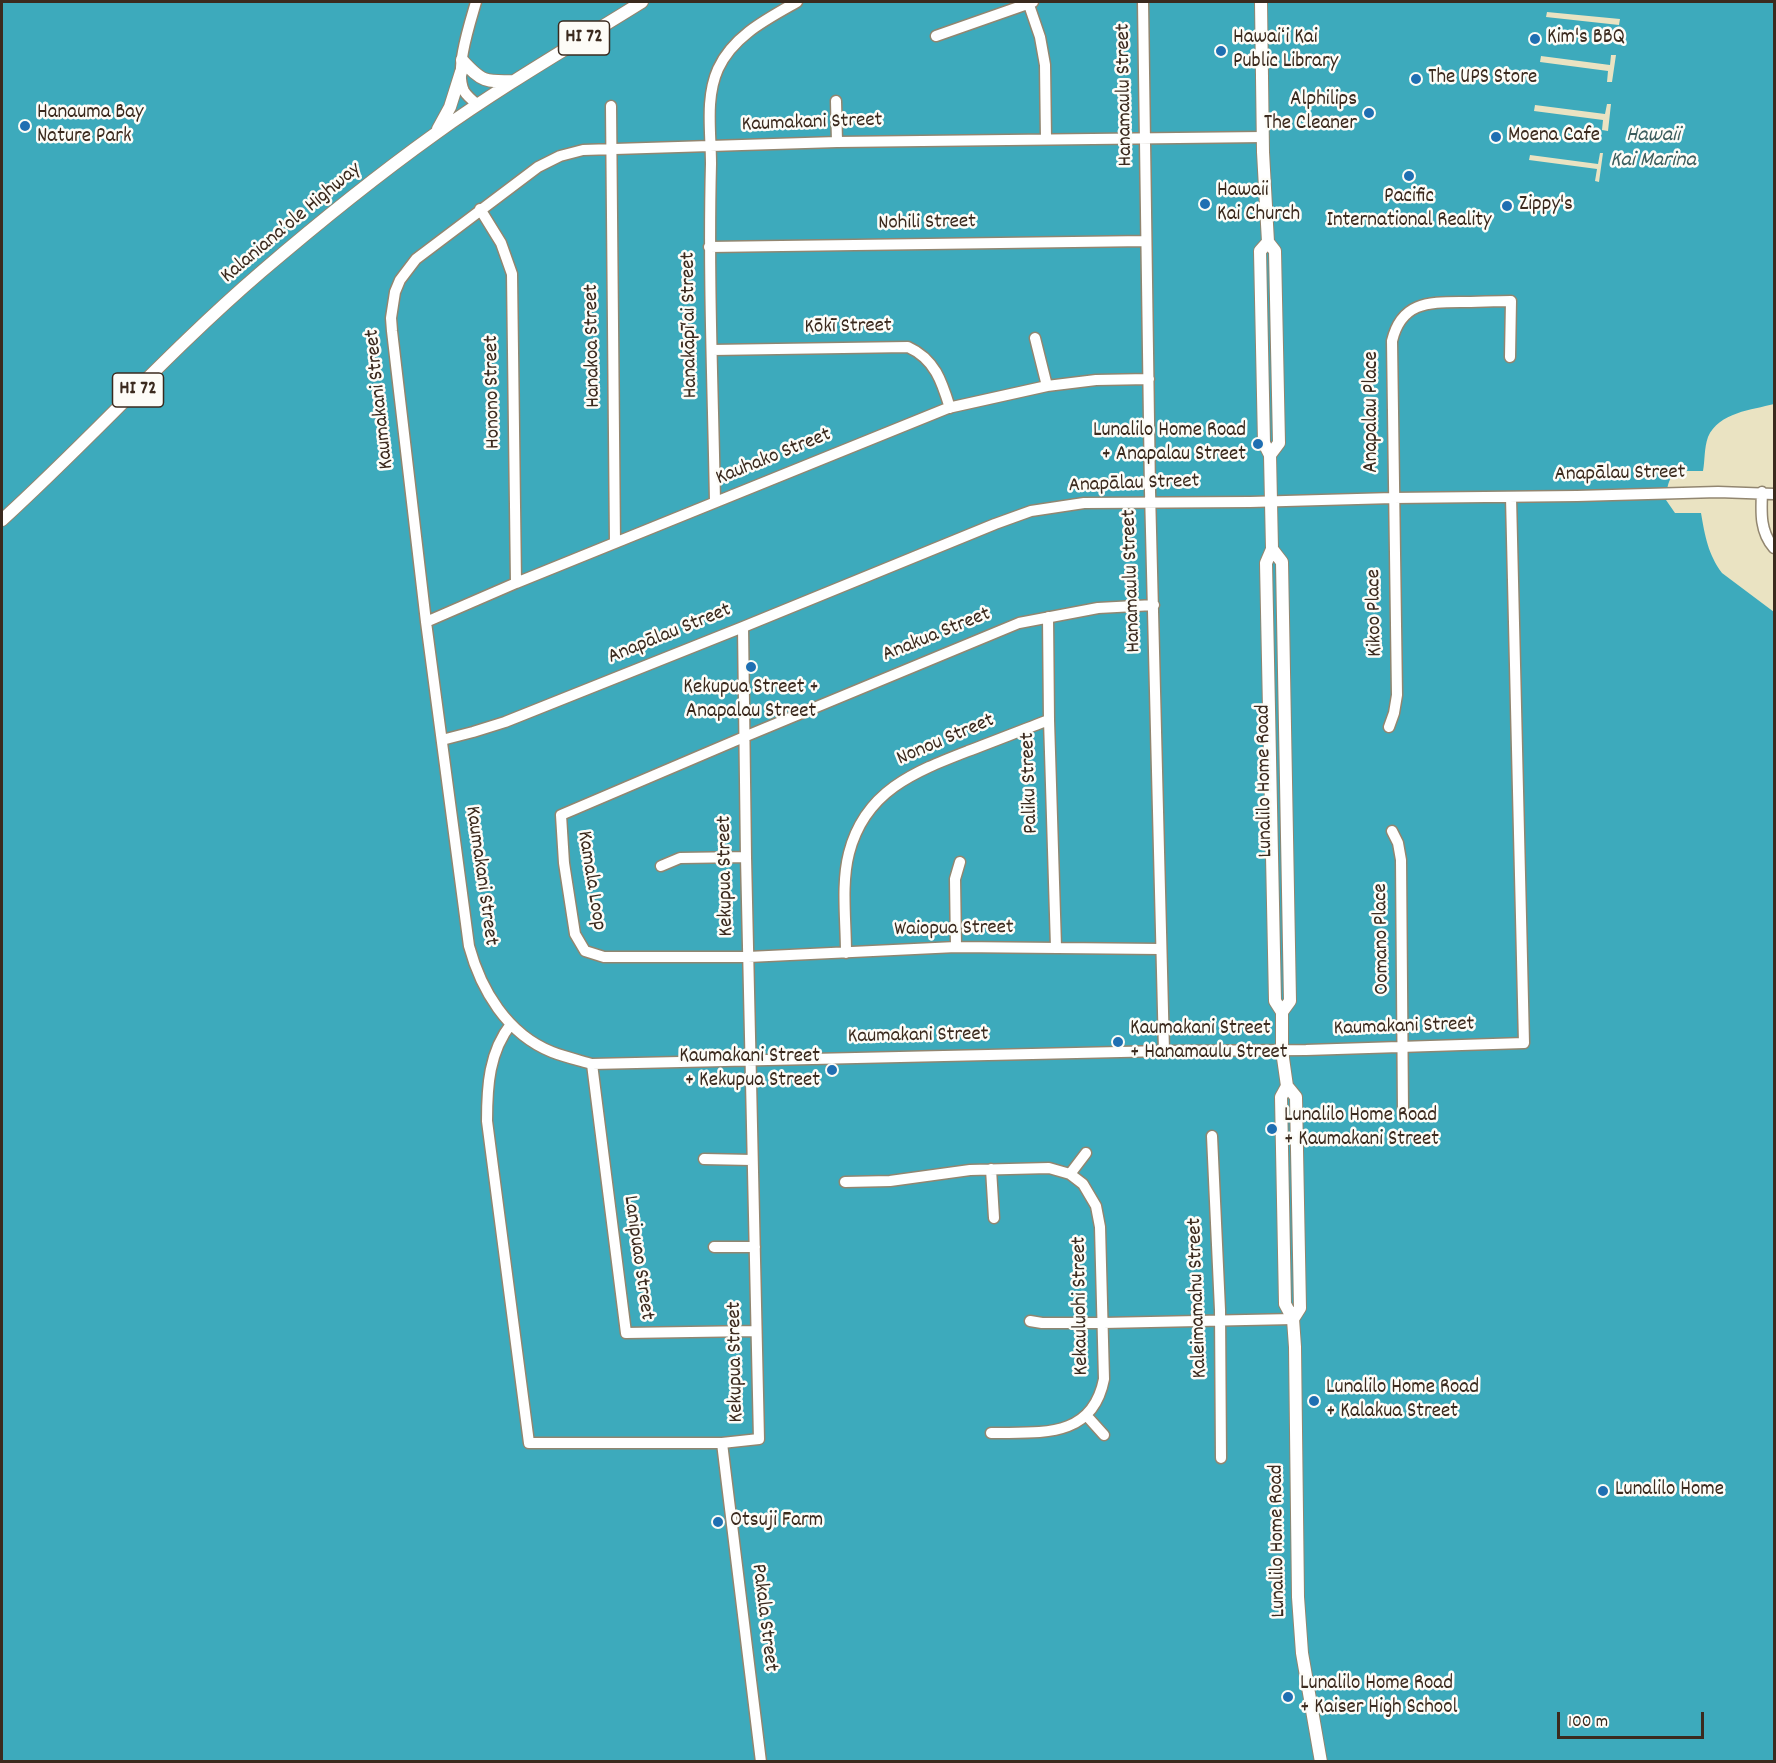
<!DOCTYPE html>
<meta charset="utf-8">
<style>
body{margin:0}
#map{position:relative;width:1776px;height:1763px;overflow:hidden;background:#eae3c2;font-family:Dekko,sans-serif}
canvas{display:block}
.frame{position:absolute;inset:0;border:3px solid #3b2a1e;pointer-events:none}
.scale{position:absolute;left:1557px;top:1712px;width:147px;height:27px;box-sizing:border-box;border:3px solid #3b2a1e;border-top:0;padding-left:8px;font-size:18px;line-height:21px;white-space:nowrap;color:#3b2a1e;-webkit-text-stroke:4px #fdfcf7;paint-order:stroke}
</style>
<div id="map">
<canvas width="1776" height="1763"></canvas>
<div class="frame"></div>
<div class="scale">100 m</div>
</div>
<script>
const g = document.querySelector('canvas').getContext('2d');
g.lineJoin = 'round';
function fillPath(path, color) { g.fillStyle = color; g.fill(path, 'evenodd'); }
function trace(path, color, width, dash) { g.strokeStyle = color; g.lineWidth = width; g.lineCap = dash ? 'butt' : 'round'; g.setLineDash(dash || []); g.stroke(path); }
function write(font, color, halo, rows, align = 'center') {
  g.font = font + ' Dekko,sans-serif'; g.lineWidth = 5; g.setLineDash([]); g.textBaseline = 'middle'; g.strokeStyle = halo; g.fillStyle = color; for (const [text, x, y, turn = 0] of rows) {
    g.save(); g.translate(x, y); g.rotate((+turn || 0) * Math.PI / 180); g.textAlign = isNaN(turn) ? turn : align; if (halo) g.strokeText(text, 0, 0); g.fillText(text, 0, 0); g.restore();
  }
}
fillPath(new Path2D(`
 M2,2H1774V404C1752,410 1719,412 1708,437C1704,448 1705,460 1703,471C1676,471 1668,469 1666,500L1675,513H1701C1705,536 1708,554 1722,573L1774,612V1761L2,1762Z`), '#3daabc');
fillPath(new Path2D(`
 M1547,12L1620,19L1619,25L1546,17Z
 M1611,55H1616L1612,82H1607L1608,71L1540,62L1541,56L1610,65Z
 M1607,104H1611L1608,131L1602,130L1603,120L1534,111L1535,105L1605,114Z
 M1600,153H1603L1599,182L1595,181L1597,169L1529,160L1530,155L1598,164Z`), '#eae3c2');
const minor = new Path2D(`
 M476,2C470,23 454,70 464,91C467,96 473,101 478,105
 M1028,2L1040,37L1045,65L1046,139
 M1143,2L1150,491L1164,1051
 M936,36L1033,2
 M836,101L837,142
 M611,106L615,543
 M1263,137L837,142L583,150L560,156L538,167L416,259L400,280L395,292L391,318L392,331L426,622L469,946C481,990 507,1034 552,1052C565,1057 578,1060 592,1064L1164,1051L1306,1050L1524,1043L1511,497
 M480,209L501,243L512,274L516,583
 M709,247L1146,241
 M1035,338L1047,386
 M712,350L908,347C935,359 942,382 950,408
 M1762,492C1761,513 1760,532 1774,548
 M715,502C713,389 708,276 711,164C711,132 705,98 718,69C733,36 767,19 797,2
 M1154,605L1098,608L1019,623L744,737L561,815L564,863L575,934L585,951L604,957H748L956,947L1160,949
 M1048,617L1049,720L1056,947
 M426,622L516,583L948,408L1047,386L1096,380L1149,379
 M1389,727L1394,713L1397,695L1392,341C1401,303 1427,302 1460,302C1477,302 1494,301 1511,301L1510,357
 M442,740L473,732L505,722L743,627L995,524L1031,511L1084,503L1250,502L1393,498L1577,496L1718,492L1774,494
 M1392,831L1398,843L1401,860L1403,1111
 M661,866L680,858L746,857
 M956,947L955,879L960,862
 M846,953C846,920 841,884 849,853C865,791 914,772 968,751C995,741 1022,730 1049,720
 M511,1024C489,1052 487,1086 487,1121L529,1443H722L759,1439L746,857L743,627
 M592,1064L626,1333L755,1331
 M1212,1136L1220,1310L1221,1458
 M704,1159L752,1160
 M991,1169L994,1218
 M1070,1174L1086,1153
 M845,1182L890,1181L970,1170L1049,1168L1070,1174L1083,1184L1096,1206L1100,1227L1104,1379C1092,1440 1039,1432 991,1433
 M714,1247H755
 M1030,1321L1042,1323H1103L1293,1319
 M1086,1415L1104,1435
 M722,1443L761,1762`);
const major = new Path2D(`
 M1261,2L1263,152L1268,242L1275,251L1279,443L1270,455
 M462,60C482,82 485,82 514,81
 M438,129L450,107L461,72
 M1268,242L1260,251L1264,443L1270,455L1272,549L1266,563L1275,1001L1282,1012V1051L1287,1086L1296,1097L1300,1308L1293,1319
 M2,520C90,440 170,350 261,272C317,224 375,177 435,134C502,86 573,45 642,2
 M1272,549L1282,562L1290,1001L1282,1012
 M1287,1086L1281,1097L1285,1304L1293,1319L1295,1347L1298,1597L1302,1653L1321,1762`);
trace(minor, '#928670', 13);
trace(major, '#928670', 14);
trace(minor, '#fff', 10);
trace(major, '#fff', 12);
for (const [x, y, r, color] of [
 [1535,39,6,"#1f6fb2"],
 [1221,51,6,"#1f6fb2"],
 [1416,79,6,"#1f6fb2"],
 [1369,113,6,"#1f6fb2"],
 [25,126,6,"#1f6fb2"],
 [1496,137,6,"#1f6fb2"],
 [1409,176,6,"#1f6fb2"],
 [1205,204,6,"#1f6fb2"],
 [1507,206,6,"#1f6fb2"],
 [1258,444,6,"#1f6fb2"],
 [751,667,6,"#1f6fb2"],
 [1118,1042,6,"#1f6fb2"],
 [832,1070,6,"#1f6fb2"],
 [1272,1129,6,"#1f6fb2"],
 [1314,1401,6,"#1f6fb2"],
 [1603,1491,6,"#1f6fb2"],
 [718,1522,6,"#1f6fb2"],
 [1288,1697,6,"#1f6fb2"]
]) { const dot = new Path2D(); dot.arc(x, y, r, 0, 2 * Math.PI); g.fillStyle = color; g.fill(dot); trace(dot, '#fdfcf7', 2); }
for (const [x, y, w] of [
 [584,38,51],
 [138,390,51]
]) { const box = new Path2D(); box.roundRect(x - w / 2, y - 17, w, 34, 4.5); g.fillStyle = '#fdfcf7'; g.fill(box); trace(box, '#3b2a1e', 1.5); }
write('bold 20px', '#3b2a1e', null, [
 ["HI 72",584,38],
 ["HI 72",138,390]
]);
write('21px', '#3b2a1e', '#fdfcf7', [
 ["Hawaiʻi Kai",1233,39],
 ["Public Library",1233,63],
 ["Kim's BBQ",1547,39],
 ["The UPS Store",1428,79],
 ["Alphilips",1357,101,"right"],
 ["The Cleaner",1357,125,"right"],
 ["Hanauma Bay",37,114],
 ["Nature Park",37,138],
 ["Moena Cafe",1508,137],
 ["Hawaii",1217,192],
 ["Kai Church",1217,216],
 ["Pacific",1409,198,"center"],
 ["International Reality",1409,222,"center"],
 ["Zippy's",1519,206],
 ["Lunalilo Home Road",1246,432,"right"],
 ["+ Anapalau Street",1246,456,"right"],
 ["Kekupua Street +",751,689,"center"],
 ["Anapalau Street",751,713,"center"],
 ["Kaumakani Street",1130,1030],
 ["+ Hanamaulu Street",1130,1054],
 ["Kaumakani Street",820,1058,"right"],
 ["+ Kekupua Street",820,1082,"right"],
 ["Lunalilo Home Road",1284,1117],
 ["+ Kaumakani Street",1284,1141],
 ["Lunalilo Home Road",1326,1389],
 ["+ Kalakua Street",1326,1413],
 ["Lunalilo Home",1615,1491],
 ["Otsuji Farm",730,1522],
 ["Lunalilo Home Road",1300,1685],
 ["+ Kaiser High School",1300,1709]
], 'left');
write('21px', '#3b2a1e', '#fdfcf7', [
 ["Hanamaulu Street",1126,95,-91],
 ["Kaumakani Street",812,124,-2],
 ["Kalaniana’ole Highway",292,224,-40],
 ["Nohili Street",927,224,-1],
 ["Hanakāpī‘ai Street",691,325,-91],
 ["Kōkī Street",848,328,-1],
 ["Hanakoa Street",594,346,-91],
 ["Honono Street",494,392,-91],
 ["Kaumakani Street",381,399,-96],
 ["Anapalau Place",1373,412,-90],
 ["Kauhako Street",774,458,-22],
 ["Anapālau Street",1620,475,-1],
 ["Anapālau Street",1134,485,-2],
 ["Hanamaulu Street",1133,581,-92],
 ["Kikoo Place",1376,613,-91],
 ["Anapālau Street",670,635,-22],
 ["Anakua Street",937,636,-22],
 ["Nonou Street",946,741,-23],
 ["Lunalilo Home Road",1266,781,-91],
 ["Paliku Street",1031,783,-92],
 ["Kaumakani Street",480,876,82],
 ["Kekupua Street",727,876,-91],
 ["Kamala Loop",590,881,81],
 ["Waiopua Street",954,930,-1],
 ["Oomano Place",1383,939,-91],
 ["Kaumakani Street",1404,1028,-2],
 ["Kaumakani Street",918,1037,-1],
 ["Lanipuao Street",637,1258,82],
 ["Kaleimamahu Street",1199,1298,-92],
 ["Kekauluohi Street",1082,1306,-91],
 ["Kekupua Street",737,1362,-91],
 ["Lunalilo Home Road",1279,1541,-91],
 ["Pakala Street",763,1618,83]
]);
write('italic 22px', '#3c5d5d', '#fdfcf7', [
 ["Hawaii",1653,137],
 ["Kai Marina",1653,162]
]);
</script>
